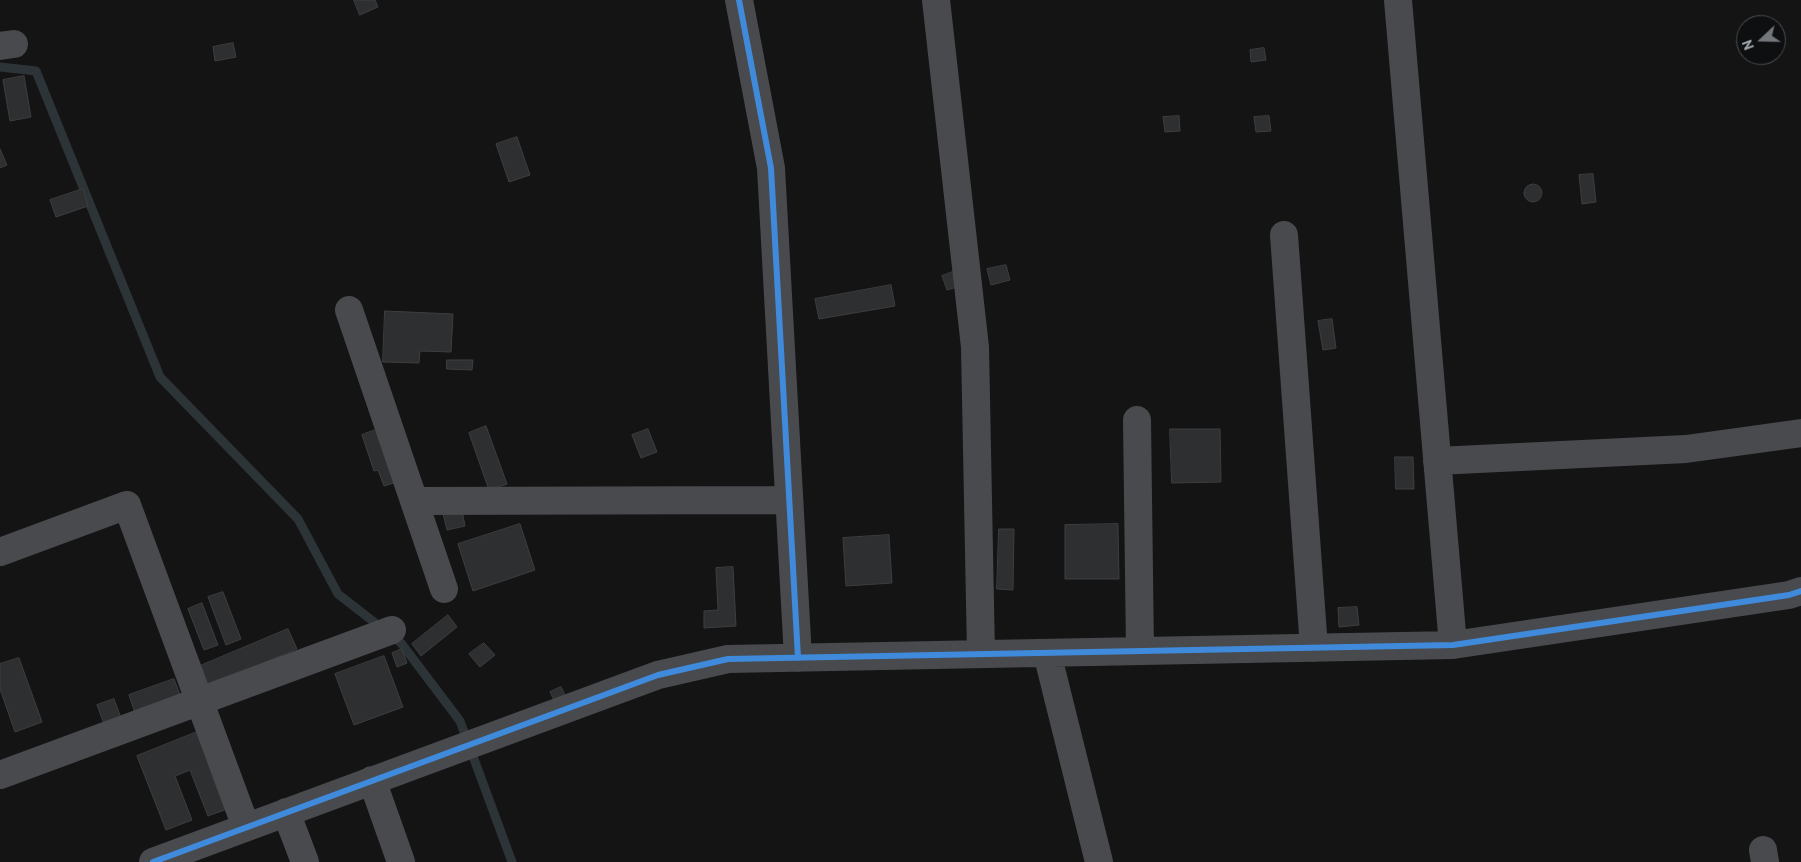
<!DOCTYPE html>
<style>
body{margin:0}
#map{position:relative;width:1801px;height:862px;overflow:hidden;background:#141414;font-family:"PT Sans",sans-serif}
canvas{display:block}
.north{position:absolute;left:1736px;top:15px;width:50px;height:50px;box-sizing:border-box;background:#0e0f10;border:1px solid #4b4e52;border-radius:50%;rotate:249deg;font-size:14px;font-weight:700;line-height:20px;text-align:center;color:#a6acb4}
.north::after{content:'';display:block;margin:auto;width:18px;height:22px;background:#73777c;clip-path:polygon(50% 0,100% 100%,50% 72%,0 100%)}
</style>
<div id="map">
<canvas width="1801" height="862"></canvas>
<div class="north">N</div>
</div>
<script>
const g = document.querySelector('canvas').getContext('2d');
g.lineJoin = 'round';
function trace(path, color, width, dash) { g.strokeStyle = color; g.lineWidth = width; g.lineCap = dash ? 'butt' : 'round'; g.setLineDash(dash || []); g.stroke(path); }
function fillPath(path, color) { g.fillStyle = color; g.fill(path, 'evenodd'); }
trace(new Path2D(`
 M0,67L36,71L160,377L298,519L338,594L401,643L460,721L512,862`), '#2c3438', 9);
const building = new Path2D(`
 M354,0H375L378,7L360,15Z
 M233,43L236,57L215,61L213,47Z
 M1264,48L1266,60L1251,62L1250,50Z
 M24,76L31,117L10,121L3,80Z
 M1179,116L1180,131L1165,132L1163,117Z
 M1269,116L1271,131L1256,132L1254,117Z
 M517,137L530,175L509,182L496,144Z
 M0,149L7,165L0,168Z
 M1593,174L1596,202L1582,204L1579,175Z
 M1524 193a9 9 0 1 1 18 0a9 9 0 1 1-18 0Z
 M83,189L88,206L56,217L50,200Z
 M1006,265L1010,280L991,285L987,269Z
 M955,271L960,286L947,290L942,276Z
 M891,285L895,306L819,319L815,299Z
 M385,311L453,314L451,352L420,351L419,363L383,362Z
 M1332,319L1336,348L1323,350L1318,321Z
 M447,360H473L472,370L447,369Z
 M486,426L507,484L489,490L469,433Z
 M378,429L397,482L384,486L378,470L374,471L362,435Z
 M648,429L657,452L641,458L632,435Z
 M1170,429H1220L1221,482L1172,483Z
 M1395,457H1413L1414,489H1396Z
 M461,505L465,526L447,530L442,509Z
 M520,524L535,570L473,591L458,544Z
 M1118,524L1119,579H1065V525Z
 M999,529H1014L1013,590L997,589Z
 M889,535L892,583L846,586L843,538Z
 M733,567L736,626L704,628V611L718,610L716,568Z
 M223,592L241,639L226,645L208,597Z
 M202,603L218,645L204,650L188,609Z
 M1357,607L1359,625L1339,627L1338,608Z
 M448,615L457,627L421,656L412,644Z
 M288,629L297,649L208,686L200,666Z
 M484,643L495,655L480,667L469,654Z
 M402,649L407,663L397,667L392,653Z
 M384,656L403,707L354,725L335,674Z
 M19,658L42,722L15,732L0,689V664Z
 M174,679L182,700L136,716L129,695Z
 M561,687L566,697L555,702L550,692Z
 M114,699L121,718L104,724L97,705Z
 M197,732L227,809L208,816L190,770L175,776L192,820L166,830L137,756Z`);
fillPath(building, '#2e2f30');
trace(building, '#3d3e40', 1);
trace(new Path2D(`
 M739,0L771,168L798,658
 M936,0L975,347L981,654
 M1398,0L1453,645
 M0,46L14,44
 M1284,235L1314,648
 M349,310L444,589
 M1137,420L1140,651
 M1437,461L1686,449L1801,433
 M414,501L789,500
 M0,552L127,505L246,827
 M1047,653L1099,862
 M0,775L392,630
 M372,780L401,862
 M286,812L305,862
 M1763,850L1765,862
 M153,862L658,675L728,659L1453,645L1789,595L1801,591`), '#484a4d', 28);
trace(new Path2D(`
 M739,0L771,168L798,658
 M153,862L658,675L728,659L1453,645L1789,595L1801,591`), '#408adc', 6);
</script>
